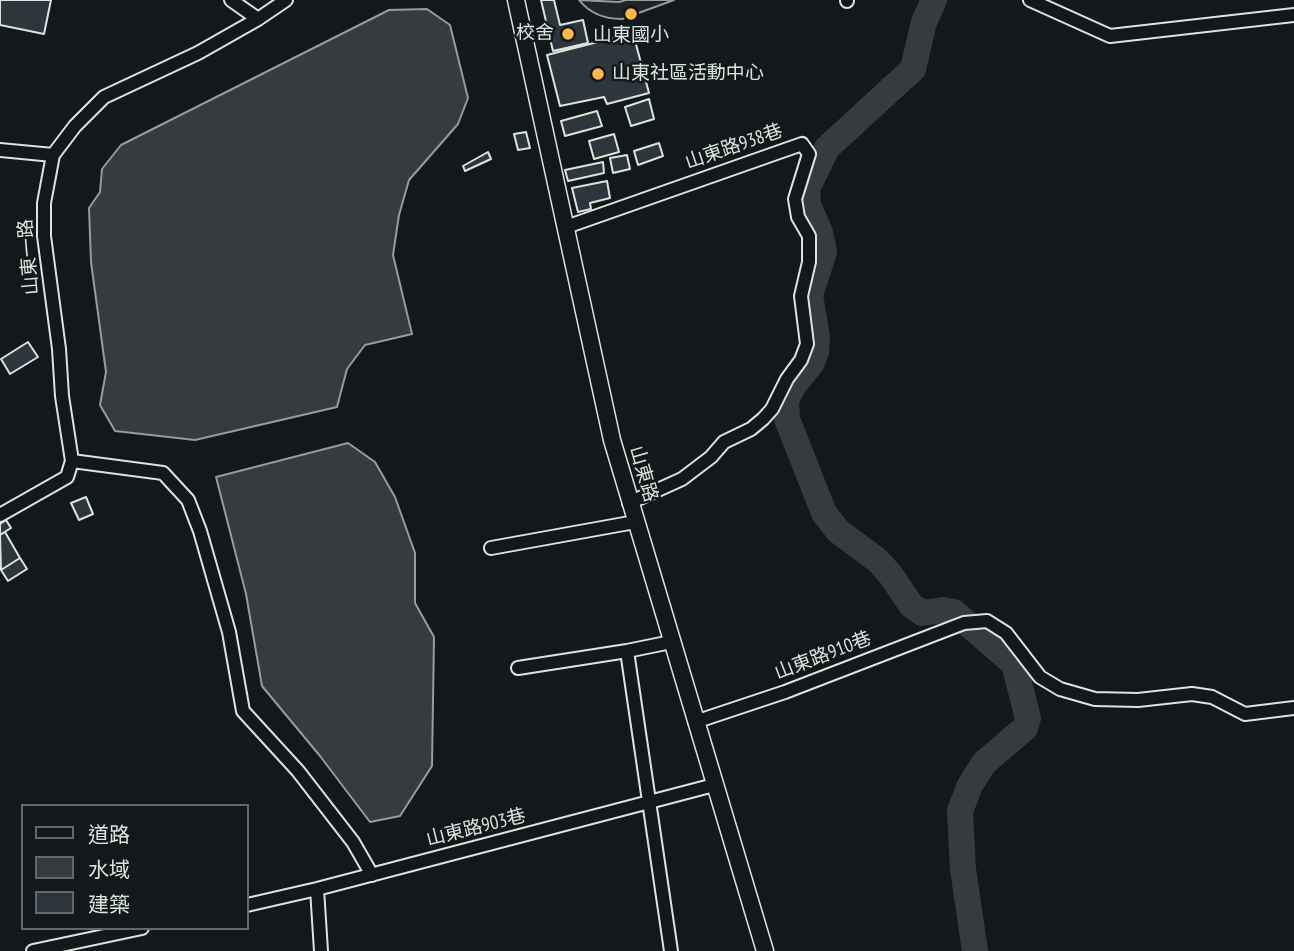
<!DOCTYPE html>
<meta charset="utf-8">
<style>
body{margin:0}
#map{position:relative;width:1294px;height:951px;overflow:hidden;background:#14181c;font-family:"PT Sans Narrow","Noto Sans TC",sans-serif}
canvas{display:block}
.legend{position:absolute;left:21px;top:804px;width:228px;height:126px;box-sizing:border-box;background:#14181c;border:2px solid #626a69;margin:0;padding:9px 12px;list-style:none;font-size:21px;color:#d8e6dc}
.legend li{display:flex;align-items:center;gap:14px;height:35px}
.legend b{width:35px;border:2px solid #626a69}
</style>
<div id="map">
<canvas width="1294" height="951"></canvas>
<ul class="legend">
<li><b style="height:9px;background:#14181c"></b>道路</li>
<li><b style="height:19px;background:#363b3e"></b>水域</li>
<li><b style="height:19px;background:#2c363c"></b>建築</li>
</ul>
</div>
<script>
const g = document.querySelector('canvas').getContext('2d');
g.lineJoin = 'round';
function fillPath(path, color) { g.fillStyle = color; g.fill(path, 'evenodd'); }
function trace(path, color, width, dash) { g.strokeStyle = color; g.lineWidth = width; g.lineCap = dash ? 'butt' : 'round'; g.setLineDash(dash || []); g.stroke(path); }
function write(font, color, halo, rows, align = 'center') {
  g.font = font + ' "PT Sans Narrow","Noto Sans TC",sans-serif'; g.lineWidth = 5; g.setLineDash([]); g.textBaseline = 'middle'; g.strokeStyle = halo; g.fillStyle = color; for (const [text, x, y, turn = 0] of rows) {
    g.save(); g.translate(x, y); g.rotate((+turn || 0) * Math.PI / 180); g.textAlign = isNaN(turn) ? turn : align; if (halo) g.strokeText(text, 0, 0); g.fillText(text, 0, 0); g.restore();
  }
}
const green = new Path2D(`
 M579,0L619,2L626,0H674L622,19C605,19 590,14 579,0Z`);
fillPath(green, '#202428');
trace(green, '#939e99', 2);
const water = new Path2D(`
 M427,9L450,25L468,98L458,124L409,180L399,215L393,255L412,334L365,345L347,369L337,407L195,440L115,431L100,405L106,372L91,262L89,208L100,192L102,169L121,145L389,10Z
 M348,443L375,462L395,497L415,553V603L434,637L432,766L400,816L370,822L320,756L262,686L246,594L216,477Z`);
fillPath(water, '#363b3e');
trace(water, '#939e99', 2);
trace(new Path2D(`
 M934,0L924,22L913,69L827,148L807,189L808,205L820,232L824,252L810,295L817,337L816,352L811,364L793,386L786,401L787,419L824,513L838,531L877,560L890,574L911,605L922,613L943,610L954,612L1014,664L1028,718L1025,728L984,763L970,785L960,811L963,869L975,951`), '#363b3e', 26);
const building = new Path2D(`
 M0,0H51L44,34L0,25Z
 M541,0H554L560,25L583,20L588,43L553,51Z
 M633,33L649,93L607,104L604,97L560,106L547,55Z
 M649,99L654,119L631,126L625,107Z
 M597,111L602,126L565,136L561,121Z
 M526,132L530,148L518,150L514,134Z
 M614,134L619,152L594,159L589,141Z
 M659,143L663,156L638,165L634,151Z
 M488,152L491,159L465,171L463,166Z
 M627,155L630,169L613,173L610,158Z
 M603,162L604,173L568,181L565,170Z
 M607,181L610,198L590,203L591,209L578,212L572,188Z
 M28,342L38,357L10,374L1,359Z
 M86,497L93,514L79,520L71,503Z
 M6,520L11,528L0,535V524Z
 M5,532L20,558L1,570L0,535Z
 M20,558L27,569L8,581L1,570Z`);
fillPath(building, '#2c363c');
trace(building, '#d8e6dc', 2);
const minor = new Path2D(`
 M231,0L258,19
 M847,0V1
 M1030,0L1110,36L1294,15
 M0,150L53,155
 M566,227L802,144L809,154L795,199L798,217L809,236V262L801,296L807,344L801,360L787,379L772,409L763,419L751,429L724,442L711,457L682,479L629,503
 M72,461L163,473L188,500L200,531L229,632L243,711L298,771L353,842L372,875
 M0,515L67,477L72,461L62,396L59,349L44,236V203L53,155L75,126L104,97L198,53L258,19L286,0
 M491,548L635,522
 M627,651L671,951
 M518,668L627,651L671,642
 M695,722L785,692L964,623L987,621L1006,633L1040,677L1060,689L1095,699L1138,700L1192,694L1212,697L1245,714L1294,708
 M317,889L321,951
 M247,905L317,889L714,785
 M33,951L142,928`);
const tertiary = new Path2D(`
 M516,0L612,440L765,951`);
trace(minor, '#d8e6dc', 16);
trace(tertiary, '#d8e6dc', 19);
trace(minor, '#14181c', 12);
trace(tertiary, '#14181c', 16);
for (const [x, y, r, color] of [
 [631,14,7,"#ffb74d"],
 [568,34,7,"#ffb74d"],
 [598,74,7,"#ffb74d"]
]) { const dot = new Path2D(); dot.arc(x, y, r, 0, 2 * Math.PI); g.fillStyle = color; g.fill(dot); trace(dot, '#14181c', 2.5); }
write('19px', '#d8e6dc', '#14181c', [
 ["校舍",554,34],
 ["山東國小",631,36,"center"],
 ["山東社區活動中心",612,74,"left"]
], 'right');
write('19px', '#d8e6dc', '#14181c', [
 ["山東路938巷",734,147,-19],
 ["山東一路",29,257,-95],
 ["山東路",643,474,74],
 ["山東路910巷",823,656,-21],
 ["山東路903巷",476,828,-14]
]);
</script>
